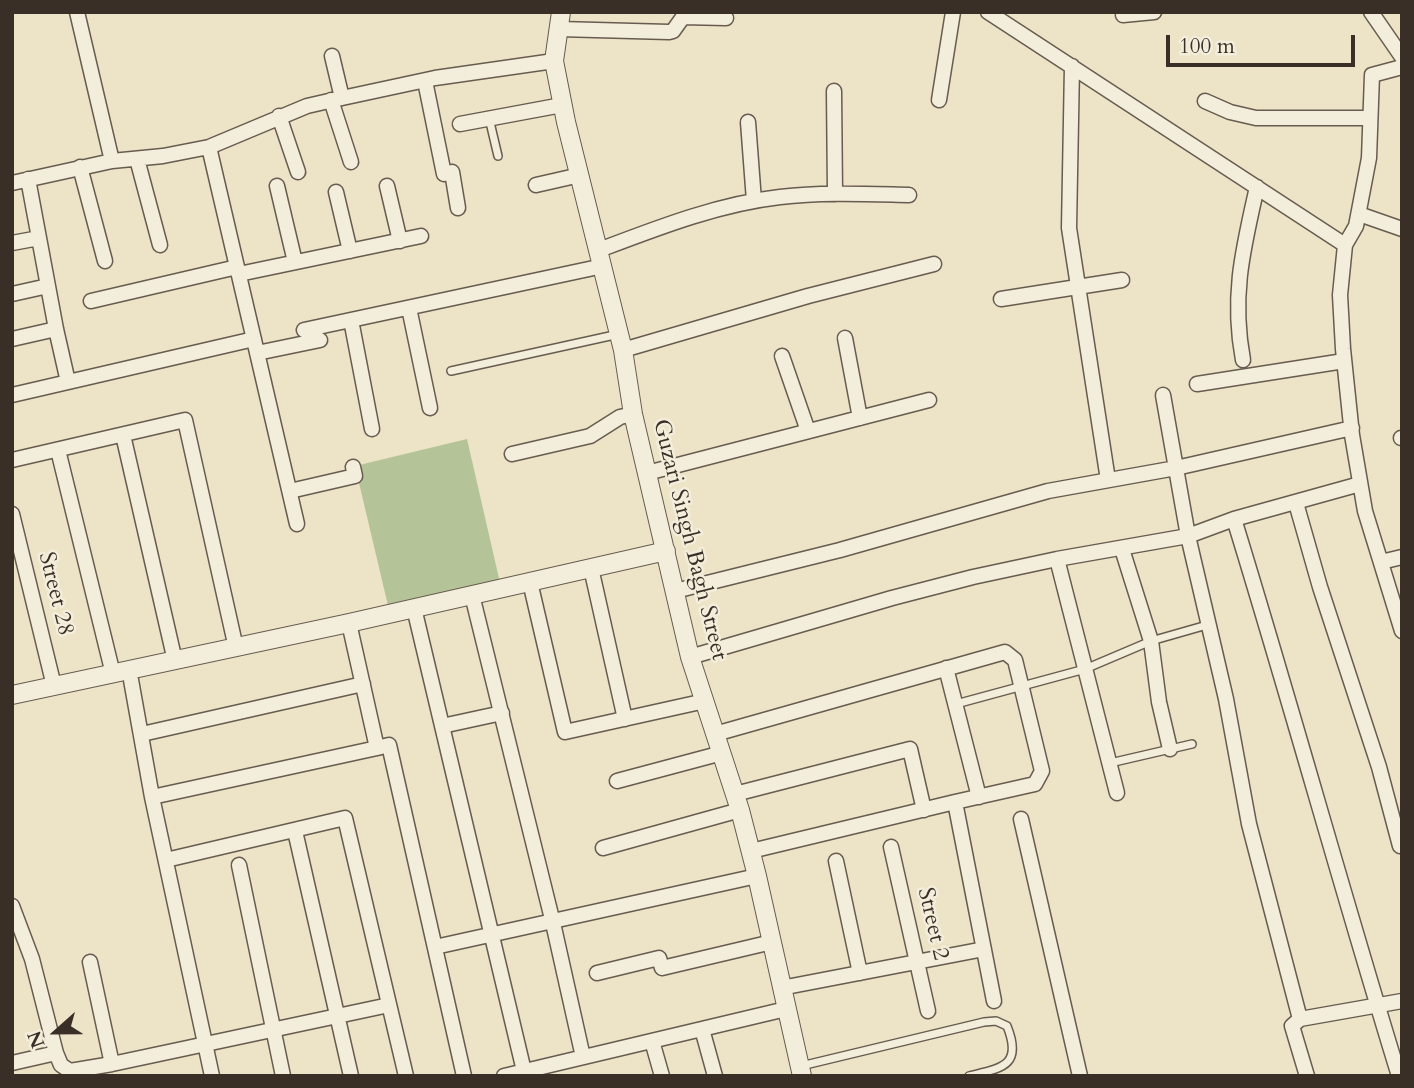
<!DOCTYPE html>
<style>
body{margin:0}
#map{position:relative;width:1414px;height:1088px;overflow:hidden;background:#ede3c7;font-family:Cardo,serif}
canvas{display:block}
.frame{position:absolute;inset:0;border:14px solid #3a2f27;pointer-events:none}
.north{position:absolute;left:21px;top:997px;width:70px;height:70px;-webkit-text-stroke:5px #f3eddb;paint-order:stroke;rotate:249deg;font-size:19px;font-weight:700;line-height:28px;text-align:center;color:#3a2f27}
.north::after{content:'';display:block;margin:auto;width:24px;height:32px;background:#3a2f27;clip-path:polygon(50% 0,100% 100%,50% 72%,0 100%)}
.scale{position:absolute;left:1166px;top:35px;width:189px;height:32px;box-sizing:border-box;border:4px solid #3a2f27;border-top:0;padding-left:9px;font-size:21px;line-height:24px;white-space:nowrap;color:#3a2f27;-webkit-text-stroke:5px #f3eddb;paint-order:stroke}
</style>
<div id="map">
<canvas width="1414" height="1088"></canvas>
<div class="frame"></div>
<div class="north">N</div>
<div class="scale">100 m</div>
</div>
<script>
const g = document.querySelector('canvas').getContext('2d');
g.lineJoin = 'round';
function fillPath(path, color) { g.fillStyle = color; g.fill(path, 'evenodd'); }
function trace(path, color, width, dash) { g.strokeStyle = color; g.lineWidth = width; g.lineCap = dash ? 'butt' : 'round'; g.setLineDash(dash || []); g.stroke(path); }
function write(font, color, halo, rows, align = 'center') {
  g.font = font + ' Cardo,serif'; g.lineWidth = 5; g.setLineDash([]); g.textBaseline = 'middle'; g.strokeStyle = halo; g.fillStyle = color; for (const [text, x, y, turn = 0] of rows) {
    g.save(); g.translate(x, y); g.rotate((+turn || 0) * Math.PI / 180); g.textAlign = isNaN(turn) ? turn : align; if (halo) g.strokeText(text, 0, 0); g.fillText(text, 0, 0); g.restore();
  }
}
fillPath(new Path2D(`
 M467,439L501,587L390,614L355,466Z`), '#b5c498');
const service = new Path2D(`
 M489,118L498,156
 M451,371L619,334
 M956,704L1085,669L1151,641L1207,625
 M1110,763L1192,744
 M801,1066L984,1022L996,1021L1007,1026C1023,1066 1002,1068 969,1076`);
const minor = new Path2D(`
 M77,12L112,161
 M988,12L1345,245
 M1371,12L1402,57
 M1123,15L1154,12
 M559,29L669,32L673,31L683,17L726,18
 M332,56L342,98L435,78L554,61
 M1072,66L1069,228L1108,480
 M1402,67L1372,75L1369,158L1356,226L1345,245L1340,295L1343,349L1352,435L1365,511L1402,631
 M425,81L444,174L452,172L458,208
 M834,91L835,194
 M331,100L351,162
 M939,100L953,12
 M1205,101L1230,112L1256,118H1370
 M279,116L298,172
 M748,122L754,201
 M460,124L562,105
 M209,147L297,524
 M137,159L160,245
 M80,167L105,261
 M28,179L56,329L68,382
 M12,183L112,161L163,156L209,147L307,106L342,98
 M536,185L580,175
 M277,186L295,262
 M387,186L400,241
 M336,192L350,251
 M1359,214L1402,229
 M12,243L39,238
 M599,250C657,228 718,204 780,197C823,192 866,194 909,195
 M239,274L421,236
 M12,294L48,286
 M1001,299L1122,280
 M91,301L237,267
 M409,308L430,408
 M351,320L372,429
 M304,330L603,266
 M845,338L860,418
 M12,339L56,329
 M623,350L808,296L934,264
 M257,353L320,340
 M782,356L808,431
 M1243,360C1231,296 1243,249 1257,187
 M1197,384L1344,361
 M12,395L254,339
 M1163,395L1188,536L1226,699L1249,824L1300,1019
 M123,435L175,661
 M1401,438H1402
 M58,450L113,674
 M512,454L590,436L620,417L633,414
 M12,460L185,420L236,648
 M647,473L929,400
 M290,491L355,476L353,467
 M1296,503L1320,587L1379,767L1400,846
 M12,514L54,686
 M1234,519C1291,704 1342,891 1399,1076
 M1122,549L1151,641L1159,702L1170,749
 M1057,559L1117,793
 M1381,562L1402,557
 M591,568L625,719
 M530,582L565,732L705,701
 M675,591L840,550L1048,491L1176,468L1352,428
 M472,595L553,923L583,1057
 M414,608L524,1071
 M349,623L377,748L389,745L464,1076
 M690,657L892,598L973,577L1057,559L1188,536L1234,519L1360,484
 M946,668L979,797
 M131,680L152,797L212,1076
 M442,726L502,713
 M142,734L363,684
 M715,734L1005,652L1015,660L1042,771L1035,784L955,802L994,1001
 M617,781L722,753
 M735,794L910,749L924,810
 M152,797L377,748
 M1021,819L1080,1076
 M295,831L351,1076
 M891,847L928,1011
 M603,848L740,810
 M751,851L955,802
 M166,860L345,818L406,1076
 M836,861L860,973
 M239,865L283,1076
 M12,906L32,959L56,1053L61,1065L70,1071L112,1064L389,1005
 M435,947L757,876
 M90,962L112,1064
 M597,973L659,958L662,968L772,942
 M781,988L984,949
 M702,1029L715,1076
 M652,1041L662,1076
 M12,1063L56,1053
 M504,1076L786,1009
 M1307,1076L1292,1026L1300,1019L1402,1001`);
const tertiary = new Path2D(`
 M561,12L554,61L566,122L623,350L633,414L690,657L740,810L757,876L802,1076
 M12,695L349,623L666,551`);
trace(service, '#675c4f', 10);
trace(minor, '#675c4f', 17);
trace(tertiary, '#675c4f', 20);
trace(service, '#f3eddb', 7);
trace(minor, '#f3eddb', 14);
trace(tertiary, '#f3eddb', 18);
write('23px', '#3a2f27', '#f3eddb', [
 ["Guzari Singh Bagh Street",689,540,76],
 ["Street 28",55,594,76],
 ["Street 2",932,924,77]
]);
</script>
